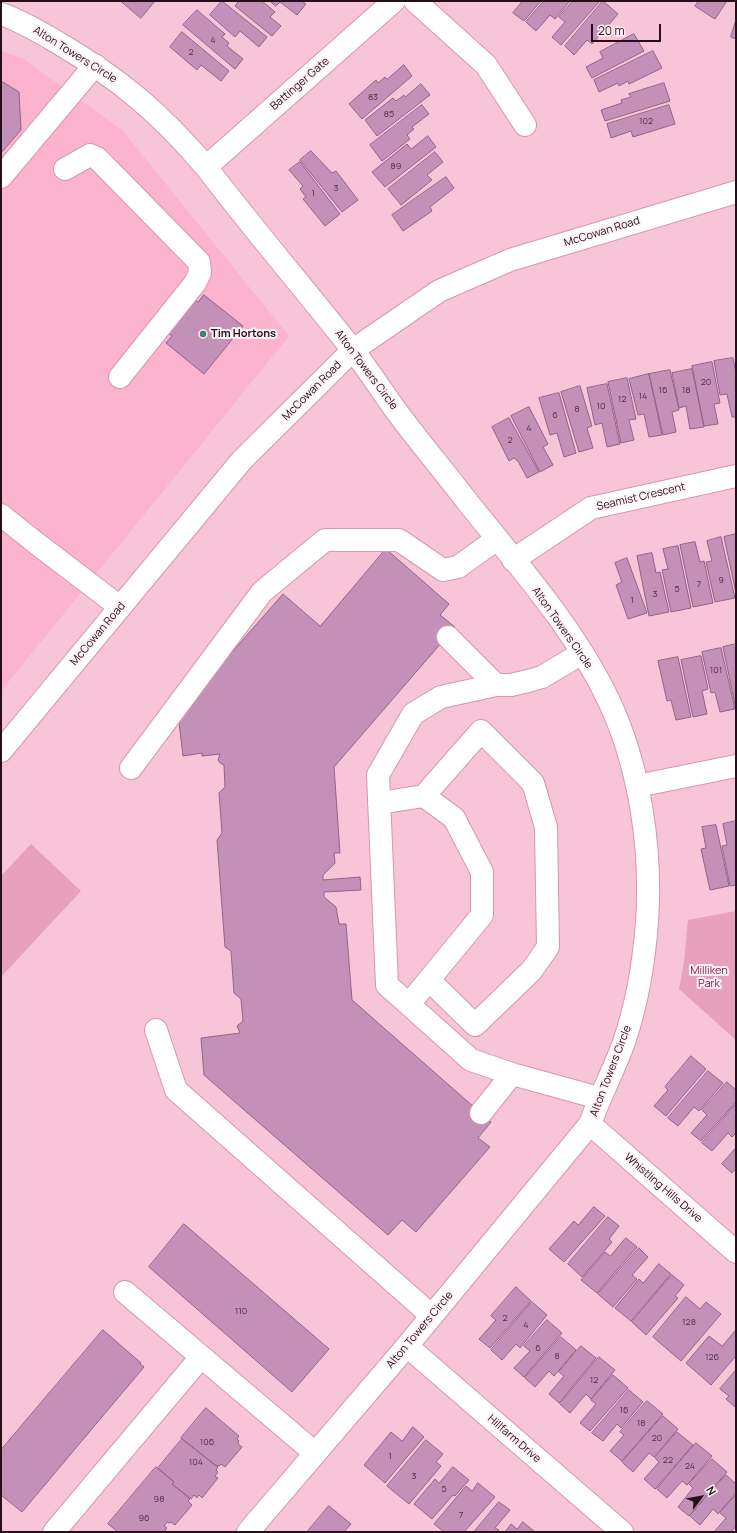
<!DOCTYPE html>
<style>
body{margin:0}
#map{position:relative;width:737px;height:1533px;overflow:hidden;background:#f8c4d7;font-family:Manrope,sans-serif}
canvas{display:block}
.frame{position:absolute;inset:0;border:2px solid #260f19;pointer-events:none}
.north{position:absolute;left:681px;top:1477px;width:40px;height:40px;-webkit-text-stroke:3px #fff1f6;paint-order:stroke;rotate:58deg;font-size:11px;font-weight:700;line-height:16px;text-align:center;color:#260f19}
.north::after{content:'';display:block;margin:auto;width:14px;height:18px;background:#260f19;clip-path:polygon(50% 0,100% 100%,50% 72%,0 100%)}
.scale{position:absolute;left:591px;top:24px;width:70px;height:18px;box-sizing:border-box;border:2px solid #260f19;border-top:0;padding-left:5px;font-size:12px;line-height:14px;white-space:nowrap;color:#260f19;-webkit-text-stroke:3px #fff1f6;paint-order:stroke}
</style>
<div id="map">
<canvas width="737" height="1533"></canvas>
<div class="frame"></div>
<div class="north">N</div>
<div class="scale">20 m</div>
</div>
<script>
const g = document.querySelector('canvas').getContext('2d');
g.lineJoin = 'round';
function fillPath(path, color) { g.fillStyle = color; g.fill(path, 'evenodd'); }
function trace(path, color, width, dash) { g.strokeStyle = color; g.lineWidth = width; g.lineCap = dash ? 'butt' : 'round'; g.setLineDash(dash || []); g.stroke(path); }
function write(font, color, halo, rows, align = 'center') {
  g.font = font + ' Manrope,sans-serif'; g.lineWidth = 4; g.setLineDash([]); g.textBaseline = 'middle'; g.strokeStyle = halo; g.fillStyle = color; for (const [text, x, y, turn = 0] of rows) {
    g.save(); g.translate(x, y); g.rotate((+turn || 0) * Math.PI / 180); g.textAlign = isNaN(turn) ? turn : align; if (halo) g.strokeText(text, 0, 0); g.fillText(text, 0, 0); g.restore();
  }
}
fillPath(new Path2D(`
 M1,51L24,59L122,130L289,336L1,691Z`), '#fbb3ce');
fillPath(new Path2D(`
 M31,844L81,891L1,977V876Z
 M736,911V1040L679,989L684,962L688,920Z`), '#e7a1bc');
const building = new Path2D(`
 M121,1H155L141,18Z
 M222,1L267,37L259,47L240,31L235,37L210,15Z
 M236,1H262L275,12L270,17L281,26L272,36L235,6L238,2Z
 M270,1H302L306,4L297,15L280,2L276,6Z
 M523,1H541L524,21L513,13Z
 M544,1H570L555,19L550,15L536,31L526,22Z
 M573,1H600L561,45L552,37L565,22L559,17Z
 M603,1L618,14L592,44L587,40L574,55L565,46Z
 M699,1H727L715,19L695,6Z
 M197,10L225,34L222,37L229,43L227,46L243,59L235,69L183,25Z
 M736,20V39L731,37Z
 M182,32L229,71L221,81L201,65L197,70L170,47Z
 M634,34L644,51L592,78L586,67L603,58L600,52Z
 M653,51L662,68L629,84L628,81L619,86L618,83L599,92L594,80Z
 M404,65L412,76L362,119L349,104L376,80L378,83L385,77L387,79Z
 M1,81L19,92L21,130L1,153Z
 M664,83L670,101L605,121L601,110L622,103L621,100L631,97L629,94Z
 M421,84L430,95L377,136L365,120L393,98L396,101L404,95L405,97Z
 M422,105L429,114L412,127L414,129L407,135L410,139L382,161L370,145Z
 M669,105L675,124L633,137L631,131L611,138L607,124Z
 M428,136L436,147L385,187L372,172L407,144L411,149Z
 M311,151L332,173L336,171L358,200L342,212L300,160Z
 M435,152L443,162L427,175L432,180L401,205L388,189Z
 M300,162L340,214L325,226L303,199L306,197L300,189L303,186L289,170Z
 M446,177L454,188L430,207L432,211L403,231L392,215Z
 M204,295L243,326L204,374L166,343L172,336L167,332L194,299L198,302Z
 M733,358L736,373V417H732L727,394L720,395L714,361Z
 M712,362L720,403L714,404L718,424L704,426L692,366Z
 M692,369L704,427L690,429L686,406L679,408L672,373Z
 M670,370L679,410L672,412L676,432L663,435L649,374Z
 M649,374L662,435L649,437L644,414L638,415L629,379Z
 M627,378L636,419L629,420L634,440L621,443L608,382Z
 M607,384L620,444L607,447L602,423L595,425L587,388Z
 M580,386L592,426L587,428L593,448L579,452L561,392Z
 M559,393L576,453L564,457L557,433L550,435L539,398Z
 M529,407L548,444L543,447L553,465L540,472L511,416Z
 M509,418L539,472L527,478L518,461L514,458L509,461L492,427Z
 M736,534V593L724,537Z
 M721,537L735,598L715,602L706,562L712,561L707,541Z
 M695,542L700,562L704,561L713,603L693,607L680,545Z
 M678,546L691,608L671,612L662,570L668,569L663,549Z
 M386,549L449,604L440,615L455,627L334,767L340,853H334L335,863L323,875V880L360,877L361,890L324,892V897L336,907L339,924H346L352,1000L491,1122L478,1138L490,1147L416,1232L402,1220L388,1235L204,1075L201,1038L240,1033L237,1026L243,1021L241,999L234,993L231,951L225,947L217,840L222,833L219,793L225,787L224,765L220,763L218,760L220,754L202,756V753L183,756L178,714L283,594L320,626Z
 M652,553L656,573L660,572L669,612L649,616L637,556Z
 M627,558L647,613L628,619L616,585L622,582L615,563Z
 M736,644V709L723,647Z
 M721,648L735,709L720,712L715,692L711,693L702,652Z
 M701,656L708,689L702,691L707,714L693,717L681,660Z
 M678,657L691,717L676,720L671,700L667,701L658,661Z
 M736,821V885L730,886L722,846L727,845L723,824Z
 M716,825L729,886L710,890L701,849L706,848L702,827Z
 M691,1056L706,1069L666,1116L654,1106L668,1090L665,1087Z
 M708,1071L723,1083L699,1111L694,1107L678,1126L668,1118Z
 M727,1082L736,1090V1102L701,1141L691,1133L707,1115L702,1110Z
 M736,1104V1133L732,1137L728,1133L712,1151L702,1143Z
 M736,1148V1168L732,1173L722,1164Z
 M594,1207L605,1216L564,1262L549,1249L574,1221L578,1225Z
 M608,1217L619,1226L609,1239L612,1242L582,1277L568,1264Z
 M184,1224L329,1349L292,1392L149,1267Z
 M626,1238L637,1247L597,1293L581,1280L605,1252L610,1256Z
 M639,1248L648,1257L632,1275L637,1279L613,1307L598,1294Z
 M659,1264L671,1274L631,1321L615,1308L639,1279L643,1283Z
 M672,1275L684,1285L675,1296L678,1298L646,1335L632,1322Z
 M516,1287L531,1301L490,1348L479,1339L496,1320L491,1316Z
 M686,1297L700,1309L706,1302L721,1314L681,1361L653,1337Z
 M532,1302L547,1315L520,1348L516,1344L502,1360L491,1350Z
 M547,1320L562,1333L524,1377L514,1368L530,1351L524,1346Z
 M103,1330L141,1363L140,1364L144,1367L22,1512L1,1495V1450Z
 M736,1330V1358L735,1357L711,1385L686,1363L709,1336L722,1346Z
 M561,1337L576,1350L554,1376L549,1371L535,1387L525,1378Z
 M581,1346L596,1358L559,1403L549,1394L564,1376L559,1372Z
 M599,1357L615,1370L591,1399L586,1394L570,1413L560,1404Z
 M736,1370V1406L735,1407L726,1399L729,1396L720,1389Z
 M613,1375L628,1388L590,1431L580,1423L596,1404L591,1400Z
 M629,1390L643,1402L621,1428L617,1424L603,1441L592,1433Z
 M647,1401L663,1414L622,1461L610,1451L624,1435L620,1432Z
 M206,1408L239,1436L237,1439L239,1441L238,1444L242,1447L225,1467L221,1464L219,1466L215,1465L181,1438Z
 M663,1416L678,1429L654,1457L649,1453L633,1472L622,1462Z
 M413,1427L424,1437L385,1483L364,1465L391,1432L402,1441Z
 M677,1432L693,1445L655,1489L644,1479L659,1462L655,1458Z
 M182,1439L218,1467L216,1470L218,1472L215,1476L218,1478L202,1498L199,1495L197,1498L194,1495L191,1499L172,1484L174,1482L158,1468Z
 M426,1440L443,1454L436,1462L441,1466L409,1504L387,1486Z
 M696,1443L712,1456L687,1485L682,1481L667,1498L657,1489Z
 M712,1459L727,1472L689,1516L678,1507L693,1488L689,1484Z
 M156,1467L174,1482L172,1484L188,1497L190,1499L188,1501L192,1505L175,1525L171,1522L169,1523L167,1522L164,1526L167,1528L165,1530L167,1532H118L108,1524Z
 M453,1467L469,1480L455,1496L453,1495L432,1519L414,1504L435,1479L439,1483Z
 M726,1475L736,1484V1493L718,1514L713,1509L700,1525L690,1516Z
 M478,1483L495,1497L464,1532H444L434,1524L466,1486L472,1491Z
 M736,1495V1526L731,1532H714L726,1518L720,1513Z
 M499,1502L510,1510L495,1528L499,1530L497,1532H474Z
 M329,1506L351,1524L344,1532H307Z
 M523,1522L535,1532H505L511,1524L517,1529Z`);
fillPath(building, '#c391b8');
trace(building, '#926287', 1);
const minor = new Path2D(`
 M415,1L486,65L525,125
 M1,14C22,21 41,33 60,44C121,80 160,113 206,167C253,229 304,288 352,349C367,368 380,388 394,408C417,439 442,469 466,500C516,563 573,626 608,699C640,766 652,849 647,922C644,962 637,1004 624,1042C614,1070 600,1096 590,1124L407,1346L248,1532
 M206,167L394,1
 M65,169L90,155L97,158L199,262L200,273L195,283L120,377
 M1,177L95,65
 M1,515L36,543L120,607
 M513,560L591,508L736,476
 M448,637L496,685
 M582,653L542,677L528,681L511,685H496L441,697L413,714L378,775L387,985L471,1060L512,1074L599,1098
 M131,768L262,592L325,540H399L443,570L458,567L497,539
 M637,786L736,766
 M424,796L481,731L533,783L546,827L548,947L532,970L475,1025L429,980
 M379,803L424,796L454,818L482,872V915L409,1004
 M156,1030L176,1090L432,1316
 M481,1113L512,1074
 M590,1124L736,1252
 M125,1292L315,1453
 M407,1346L622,1532
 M54,1532L201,1357`);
const major = new Path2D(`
 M1,751L242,460L353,350L439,291L510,260L736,192`);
trace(minor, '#d698af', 24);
trace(major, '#d698af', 24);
trace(minor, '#fff', 22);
trace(major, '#fff', 22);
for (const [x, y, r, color] of [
 [203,334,4,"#408170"]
]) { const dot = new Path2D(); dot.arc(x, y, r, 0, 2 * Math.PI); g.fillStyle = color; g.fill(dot); trace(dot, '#fff1f6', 1.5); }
write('9px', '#4d3041', null, [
 ["4",213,40],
 ["2",191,52],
 ["83",373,97],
 ["85",389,114],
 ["102",646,121],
 ["89",396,166],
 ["3",336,188],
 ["1",313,193],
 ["20",706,382],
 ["16",663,390],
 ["18",686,390],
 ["14",643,396],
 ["12",622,399],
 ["10",601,406],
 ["8",577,409],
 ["6",555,415],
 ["4",529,428],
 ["2",510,440],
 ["9",721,580],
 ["7",699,584],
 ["5",677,589],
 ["3",655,594],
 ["1",632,600],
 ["101",716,670],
 ["110",241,1311],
 ["2",505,1318],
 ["128",689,1322],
 ["4",526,1325],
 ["6",538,1348],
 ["8",557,1356],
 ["126",712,1357],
 ["12",594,1380],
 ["16",624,1410],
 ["18",641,1423],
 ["20",657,1438],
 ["106",207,1442],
 ["1",390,1456],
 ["22",668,1460],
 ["104",196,1462],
 ["24",690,1466],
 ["3",414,1476],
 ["5",444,1489],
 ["98",159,1499],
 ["7",461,1515],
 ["96",144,1518]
]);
write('11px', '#260f19', '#fff1f6', [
 ["Alton Towers Circle",75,55,32],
 ["Battinger Gate",300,84,-41],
 ["McCowan Road",602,232,-17],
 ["Alton Towers Circle",366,370,53],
 ["McCowan Road",312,391,-45],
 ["Seamist Crescent",641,497,-13],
 ["Alton Towers Circle",562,628,55],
 ["McCowan Road",98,634,-50],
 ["Alton Towers Circle",611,1071,-69],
 ["Whistling Hills Drive",663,1188,41],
 ["Alton Towers Circle",420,1330,-50],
 ["Hillfarm Drive",514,1439,41]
]);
write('bold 11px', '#260f19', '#fff1f6', [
 ["Tim Hortons",211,334]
], 'left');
write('11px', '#7b134a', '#fff1f6', [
 ["Milliken",709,971],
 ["Park",709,984]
]);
</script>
